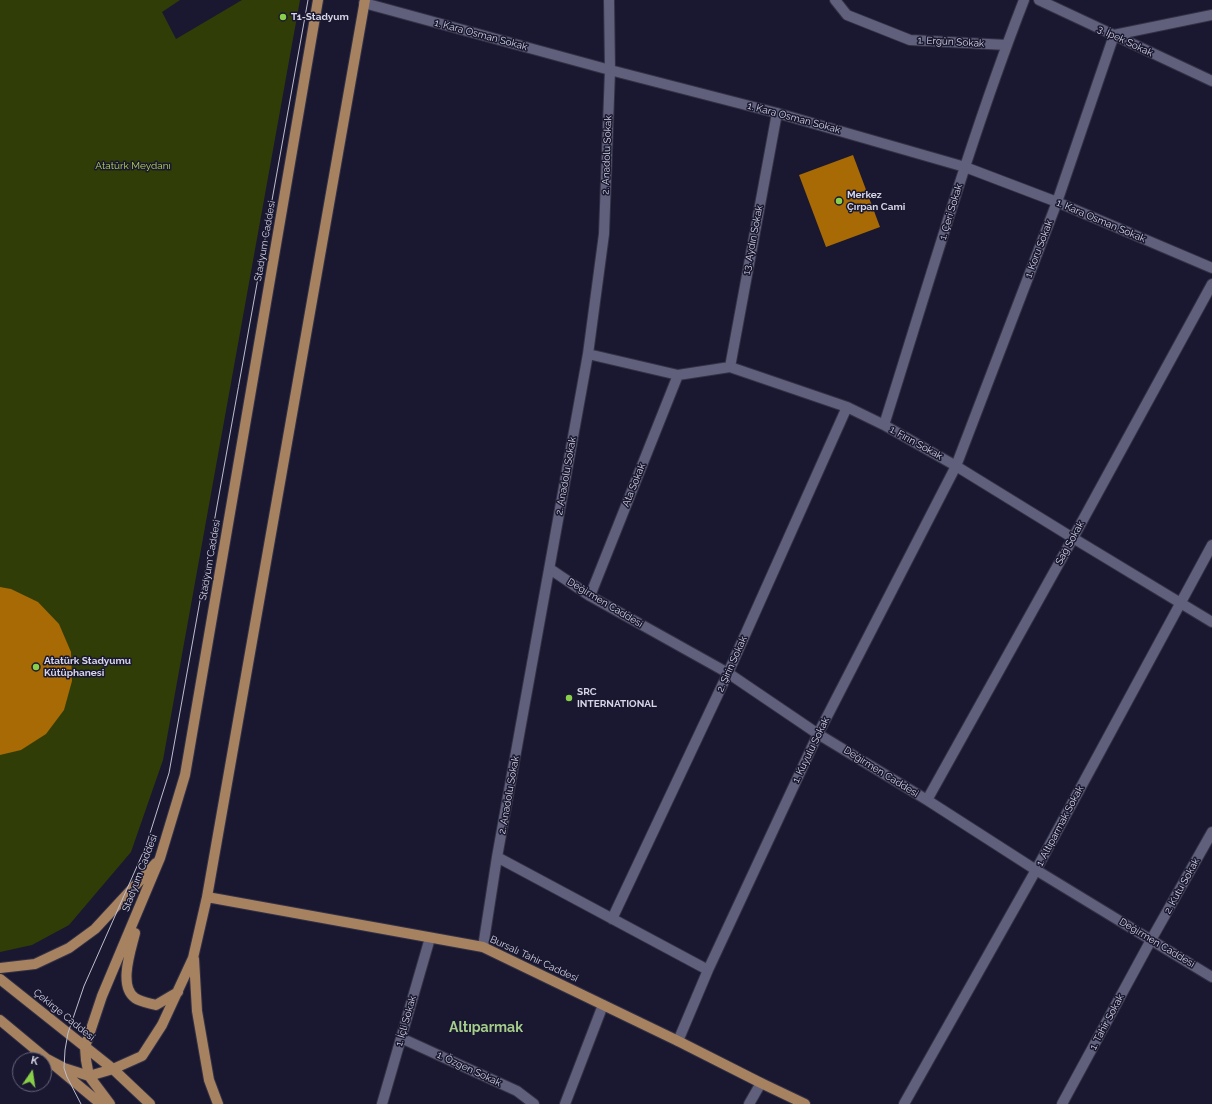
<!DOCTYPE html>
<meta charset="utf-8">
<style>
body{margin:0}
#map{position:relative;width:1212px;height:1104px;overflow:hidden;background:#191830;font-family:Raleway,sans-serif}
canvas{display:block}
.north{position:absolute;left:12px;top:1052px;width:40px;height:40px;box-sizing:border-box;background:#191830;border:1px solid #646479;border-radius:50%;rotate:13deg;font-size:11px;font-weight:700;line-height:16px;text-align:center;color:#d5d5e6}
.north::after{content:'';display:block;margin:auto;width:14px;height:18px;background:#89cf49;clip-path:polygon(50% 0,100% 100%,50% 72%,0 100%)}
</style>
<div id="map">
<canvas width="1212" height="1104"></canvas>
<div class="north">K</div>
</div>
<script>
const g = document.querySelector('canvas').getContext('2d');
g.lineJoin = 'round';
function fillPath(path, color) { g.fillStyle = color; g.fill(path, 'evenodd'); }
function trace(path, color, width, dash) { g.strokeStyle = color; g.lineWidth = width; g.lineCap = dash ? 'butt' : 'round'; g.setLineDash(dash || []); g.stroke(path); }
function write(font, color, halo, rows, align = 'center') {
  g.font = font + ' Raleway,sans-serif'; g.lineWidth = 3; g.setLineDash([]); g.textBaseline = 'middle'; g.strokeStyle = halo; g.fillStyle = color; for (const [text, x, y, turn = 0] of rows) {
    g.save(); g.translate(x, y); g.rotate((+turn || 0) * Math.PI / 180); g.textAlign = isNaN(turn) ? turn : align; if (halo) g.strokeText(text, 0, 0); g.fillText(text, 0, 0); g.restore();
  }
}
fillPath(new Path2D(`
 M0,0H180L162,12L176,39L242,0H300L163,760L131,852L69,925L32,945L0,952Z`), '#313d07');
fillPath(new Path2D(`
 M853,155L880,227L826,247L799,175Z
 M0,587L11,589L38,602L59,624L71,652L72,681L64,710L46,734L21,750L0,755Z`), '#a76a04');
const minor = new Path2D(`
 M835,0L847,15L910,40L1007,45
 M1039,0L1212,81
 M364,3L610,70L777,113L965,167L1057,202L1212,268
 M588,354L678,375L730,367L847,407L884,425L956,466L1073,538L1212,622
 M730,367L777,113
 M884,425C929,283 970,139 1024,0
 M550,569L590,596L728,673L818,734L927,800L1036,870L1212,977
 M590,596L678,375
 M927,800L1073,538L1212,284
 M497,857L708,970
 M612,919L728,673L847,407
 M483,947L497,857L588,354L604,234L610,70L609,0
 M401,1038L517,1091L534,1104
 M678,1041L708,970L818,734L956,466L1057,202L1114,35L1212,15
 M382,1104L430,938
 M565,1104L603,1005
 M749,1104L761,1083
 M904,1104L1036,870L1212,545
 M1062,1104L1151,940L1212,832`);
const major = new Path2D(`
 M207,897L483,947L678,1041L761,1083L805,1104
 M135,933C131,950 118,986 135,998C141,1002 149,1003 156,1005L178,992
 M194,959L197,1011L209,1080L218,1104
 M0,968L35,964L69,948L95,929L156,863
 M0,979L113,1069L150,1104
 M0,1020L101,1104
 M45,1058L64,1068L89,1076L113,1069L142,1056L162,1025L193,958L207,897L365,0
 M110,1104L89,1076L86,1060L85,1047L102,996L160,858L185,775L318,0`);
trace(minor, '#333145', 12);
trace(major, '#333145', 12);
trace(minor, '#60607d', 10);
trace(major, '#a78261', 10);
trace(new Path2D(`
 M81,1104L67,1077L64,1068L65,1050L68,1033L84,986L146,846L169,773L308,0`), '#bebed0', 1);
for (const [x, y, r, color] of [
 [283,17,4,"#89cf49"],
 [839,201,4,"#89cf49"],
 [36,667,4,"#89cf49"],
 [569,698,4,"#89cf49"]
]) { const dot = new Path2D(); dot.arc(x, y, r, 0, 2 * Math.PI); g.fillStyle = color; g.fill(dot); trace(dot, '#191830', 1.5); }
write('bold 10px', '#d5d5e6', '#191830', [
 ["T1-Stadyum",291,17],
 ["Merkez",847,195],
 ["Çırpan Cami",847,207],
 ["Atatürk Stadyumu",44,661],
 ["Kütüphanesi",44,673],
 ["SRC",577,692],
 ["INTERNATIONAL",577,704]
], 'left');
write('10px', '#d5d5e6', '#191830', [
 ["1. Kara Osman Sokak",481,35,15],
 ["3. İpek Sokak",1125,41,25],
 ["1. Ergün Sokak",951,42,3],
 ["1. Kara Osman Sokak",794,118,15],
 ["2. Anadolu Sokak",607,155,-88],
 ["1. Çeri Sokak",951,212,-73],
 ["1. Kara Osman Sokak",1101,221,23],
 ["13. Aydın Sokak",753,240,-79],
 ["Stadyum Caddesi",265,241,-80],
 ["1. Koru Sokak",1039,249,-69],
 ["1. Fırın Sokak",916,443,29],
 ["2. Anadolu Sokak",566,476,-80],
 ["Ata Sokak",634,485,-68],
 ["Sağ Sokak",1070,543,-61],
 ["Stadyum Caddesi",210,560,-80],
 ["Değirmen Caddesi",605,603,31],
 ["2. Şirin Sokak",732,664,-66],
 ["1. Kuyulu Sokak",811,750,-64],
 ["Değirmen Caddesi",881,772,32],
 ["2. Anadolu Sokak",509,795,-80],
 ["1. Altıparmak Sokak",1060,826,-62],
 ["Stadyum Caddesi",140,873,-69],
 ["2. Kutu Sokak",1182,886,-61],
 ["Değirmen Caddesi",1157,943,31],
 ["Bursalı Tahir Caddesi",534,959,25],
 ["Çekirge Caddesi",64,1015,39],
 ["1. İçli Sokak",406,1021,-74],
 ["1. Tahir Sokak",1107,1022,-62],
 ["1. Özgen Sokak",469,1069,25]
]);
write('10px', '#b5d459', '#191830', [
 ["Atatürk Meydanı",133,166]
]);
write('bold 14px', '#a6cd8a', '#191830', [
 ["Altıparmak",486,1028]
]);
</script>
